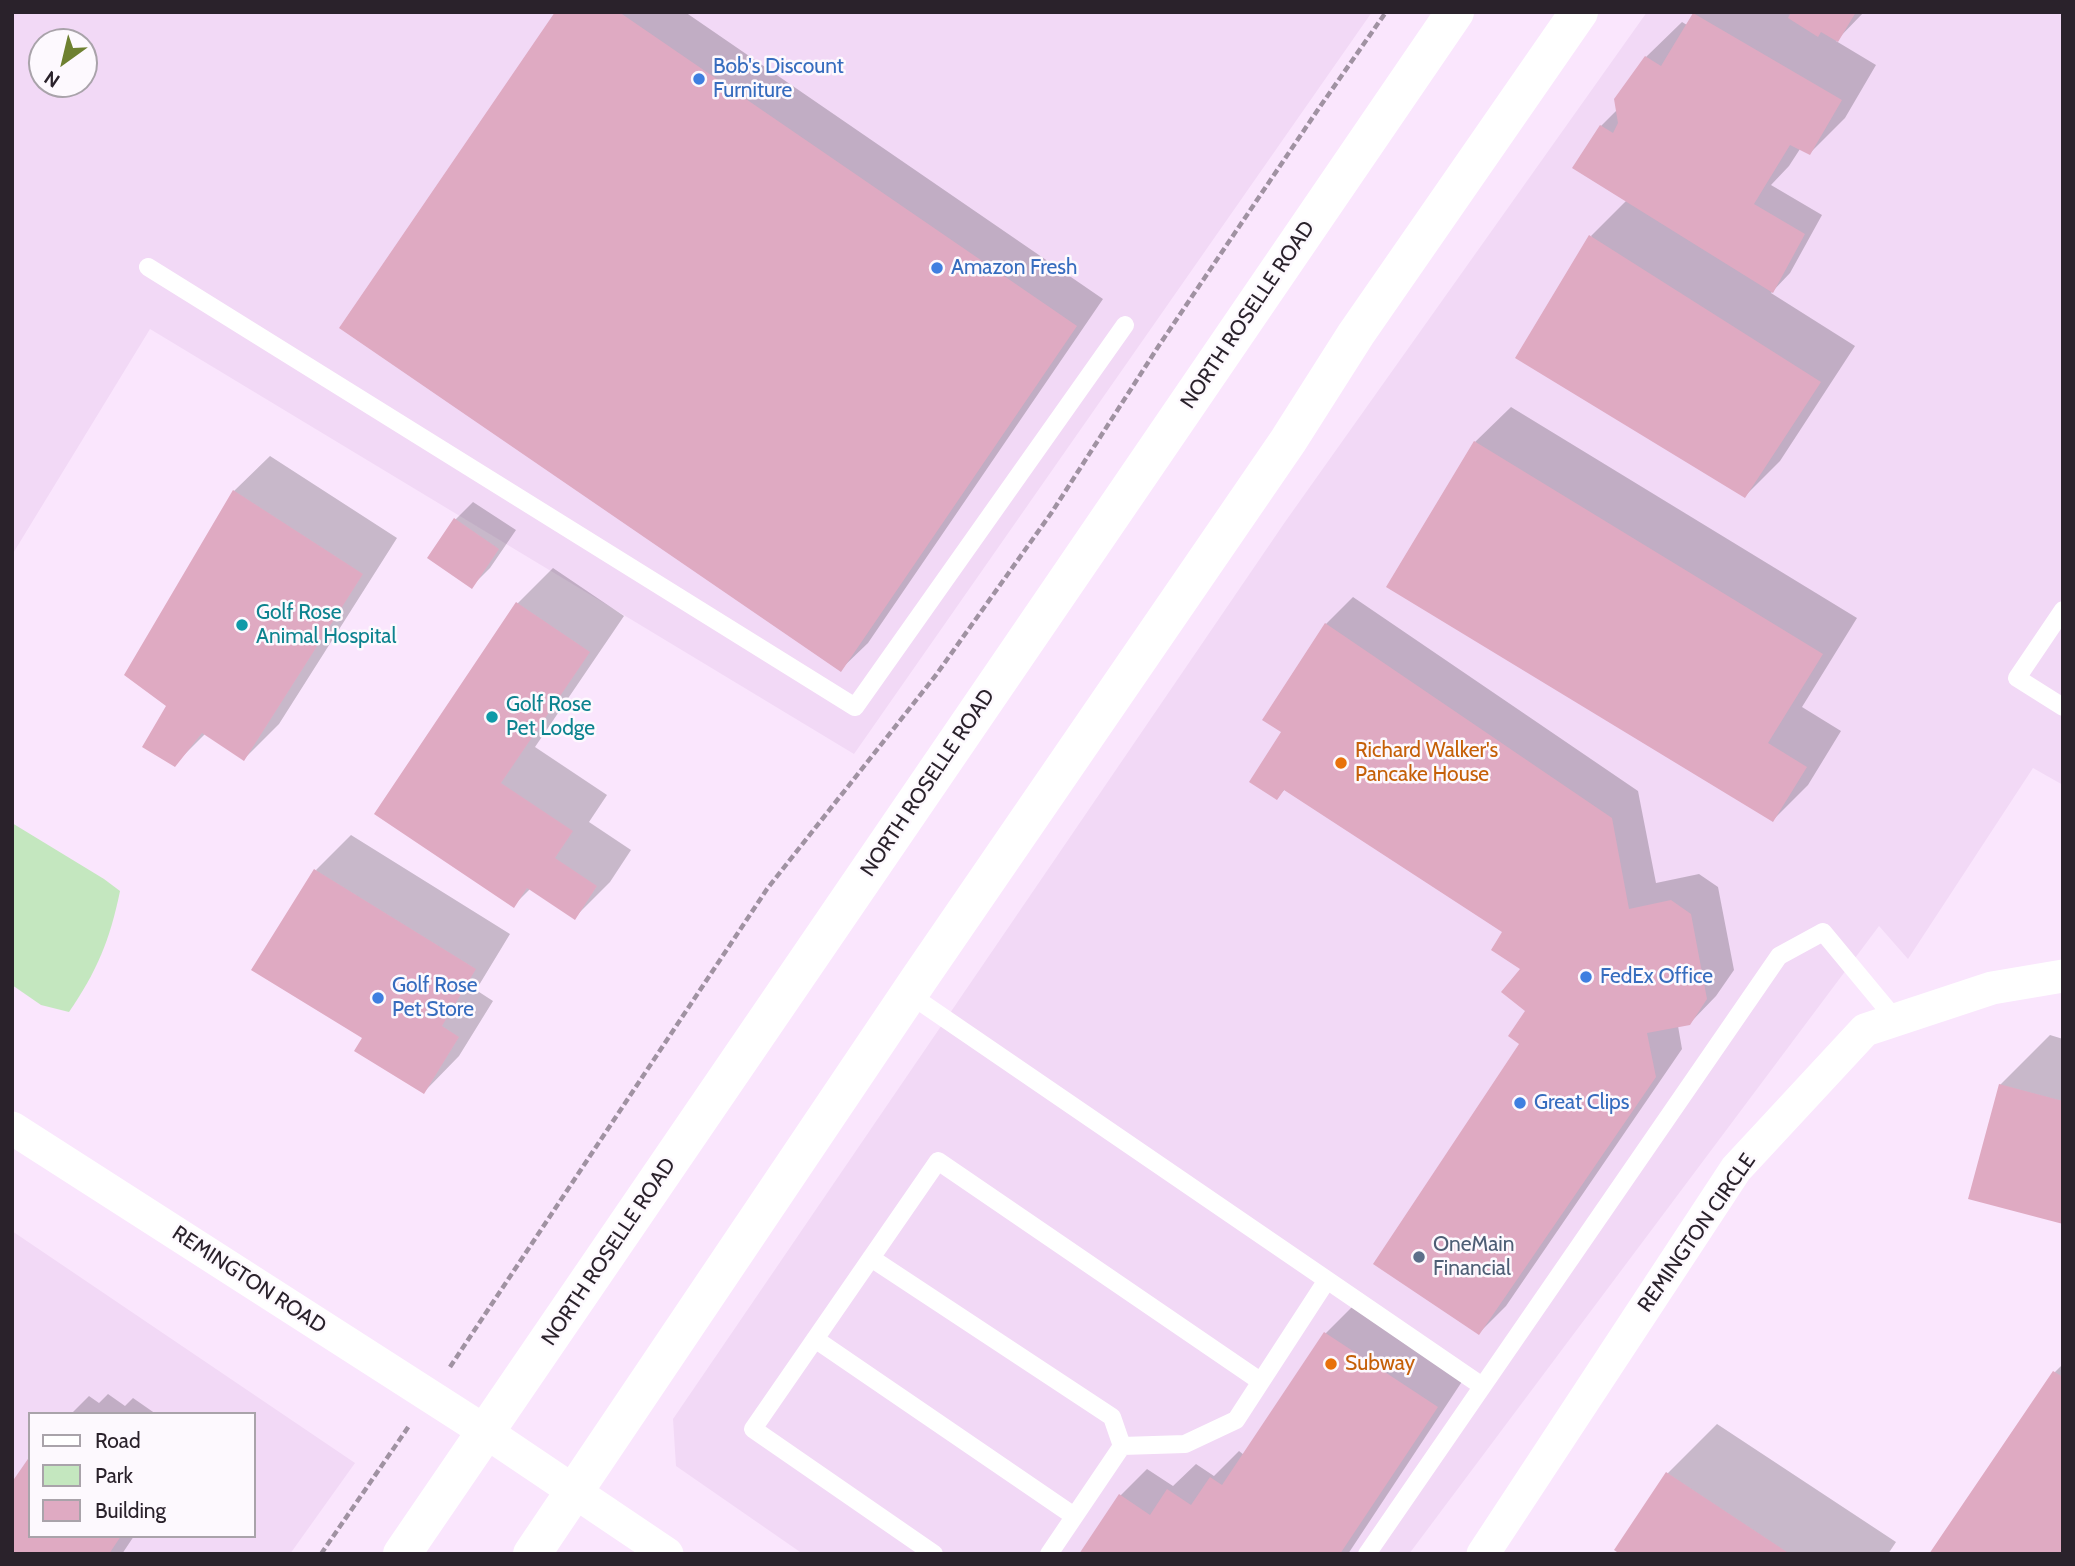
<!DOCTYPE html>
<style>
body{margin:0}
#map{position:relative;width:2075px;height:1566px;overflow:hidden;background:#fae6fd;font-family:Cabin,sans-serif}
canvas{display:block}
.frame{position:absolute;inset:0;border:14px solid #2a222b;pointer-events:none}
.legend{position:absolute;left:28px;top:1412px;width:228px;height:126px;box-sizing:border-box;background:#fdf9fe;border:2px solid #a9a3aa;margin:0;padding:9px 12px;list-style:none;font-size:21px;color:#2a222b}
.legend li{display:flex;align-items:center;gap:14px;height:35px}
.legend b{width:35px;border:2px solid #a9a3aa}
.north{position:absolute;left:28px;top:28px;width:70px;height:70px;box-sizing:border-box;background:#fdf9fe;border:2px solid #a9a3aa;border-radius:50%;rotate:214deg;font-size:19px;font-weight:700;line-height:28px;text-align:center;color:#2a222b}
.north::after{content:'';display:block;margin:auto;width:24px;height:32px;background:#6e8131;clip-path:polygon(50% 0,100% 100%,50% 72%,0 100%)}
</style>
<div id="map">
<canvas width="2075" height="1566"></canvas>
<div class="frame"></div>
<ul class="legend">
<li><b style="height:9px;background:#fff"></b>Road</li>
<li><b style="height:19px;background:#c4e7bf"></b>Park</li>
<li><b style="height:19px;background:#dfaac2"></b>Building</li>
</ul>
<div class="north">N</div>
</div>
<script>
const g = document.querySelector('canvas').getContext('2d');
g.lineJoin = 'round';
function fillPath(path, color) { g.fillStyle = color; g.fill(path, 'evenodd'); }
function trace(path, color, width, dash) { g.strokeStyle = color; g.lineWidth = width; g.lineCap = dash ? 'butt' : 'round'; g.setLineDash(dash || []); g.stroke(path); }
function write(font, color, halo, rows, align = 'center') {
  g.font = font + ' Cabin,sans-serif'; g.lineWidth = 5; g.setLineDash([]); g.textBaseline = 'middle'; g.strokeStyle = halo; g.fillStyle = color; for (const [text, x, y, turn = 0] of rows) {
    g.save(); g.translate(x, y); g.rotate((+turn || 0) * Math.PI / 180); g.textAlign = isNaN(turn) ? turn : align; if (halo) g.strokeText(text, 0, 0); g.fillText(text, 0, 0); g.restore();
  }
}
fillPath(new Path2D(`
 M12,12H1372L854,754L150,329L12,555ZM42,42H84V84H42Z
 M1647,12H2063V785L2033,768L1908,959L1879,926L1409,1554H803L676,1466L673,1419L1285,522Z
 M12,1231L355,1463L290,1554H12ZM30,1414H254V1536H30Z`), '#f2d9f6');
fillPath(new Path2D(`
 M12,823L104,879L120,891C110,940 97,971 69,1012L41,1005L12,985Z`), '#c4e7bf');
fillPath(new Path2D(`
 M557,12H685L1103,299L868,643L841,669Z
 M1696,12H1864L1836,41L1876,65L1845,118L1810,153L1800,149L1789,166L1771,185L1822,215L1790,273L1771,293L1855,346L1780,461L1745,496L1591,236L1627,200L1574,167L1601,126L1617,110L1646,57L1682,22L1687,25Z
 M1511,407L1857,618L1802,707L1841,731L1808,785L1773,820L1475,442Z
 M270,456L397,538L279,724L244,759L206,733L174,765L169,705L234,491Z
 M473,502L516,530L490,568L472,586L455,520Z
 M553,568L624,616L535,747L607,795L589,822L631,850L610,882L575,917L531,888L513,906L376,813L518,603Z
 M1353,597L1638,791L1656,883L1699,874L1718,887L1734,970L1716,996L1689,1024L1678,1026L1682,1049L1506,1306L1479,1333L1527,1011L1523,968L1505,932L1285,789L1277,798L1284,732L1326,624Z
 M351,835L510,934L476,990L493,1001L459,1056L424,1092L316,870Z
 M2050,1035L2063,1039V1222L2000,1085Z
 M1353,1306L1463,1380L1348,1554H1081L1120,1496L1147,1469L1173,1486L1196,1464L1214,1476L1239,1451L1244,1455L1326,1333Z
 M2063,1364V1554L2055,1372Z
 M108,1394L125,1406L133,1398L156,1414H71L89,1396L99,1403Z
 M1717,1424L1896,1542L1888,1554H1623L1668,1473Z
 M30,1536H134L122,1554H12Z`), '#0003');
fillPath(new Path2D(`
 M555,12H619L1077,326L841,672L339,328Z
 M1787,12H1856L1838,42L1821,32L1818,37L1788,18L1790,14Z
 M1693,13L1842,100L1810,155L1790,145L1754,204L1805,234L1773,293L1572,168L1600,125L1613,133L1618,123L1614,99L1645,56L1661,66Z
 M1589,235L1821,382L1745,498L1515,358Z
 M1474,441L1823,654L1768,743L1807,767L1773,822L1386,587Z
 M233,490L363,574L244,761L202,733L175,767L142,747L166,706L124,675Z
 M454,518L499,549L472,589L427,558Z
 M516,602L590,652L501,783L573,831L555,858L597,886L575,920L527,888L514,908L374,814Z
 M1325,623L1612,818L1629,909L1671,900L1691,914L1707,999L1690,1025L1647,1033L1656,1077L1479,1335L1373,1264L1519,1044L1508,1036L1525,1011L1501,992L1520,969L1491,950L1502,932L1284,790L1277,800L1249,782L1281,732L1262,720Z
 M314,869L476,969L442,1026L459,1037L424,1094L354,1051L362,1038L251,970Z
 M1999,1084L2063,1101V1224L1968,1199Z
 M1324,1332L1438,1407L1340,1554H1079L1119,1494L1150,1515L1167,1489L1191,1505L1210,1477L1222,1485Z
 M2053,1371L2063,1377V1554H1929Z
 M30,1456V1536H121L109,1554H12V1482Z
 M1666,1472L1790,1554H1620L1614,1550Z`), '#dfaac2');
trace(new Path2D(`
 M450,1367L767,889L936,675L1052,512L1158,347L1317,111L1386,12
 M321,1554L409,1426`), '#a092a2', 4.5, [7, 3.5]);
trace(new Path2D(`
 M148,267L855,707L1125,325
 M2063,610L2017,678L2063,707
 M909,994L1482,1386
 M871,1258L1112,1417L1122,1446
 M815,1339L1074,1516
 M934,1554L753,1429L938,1161L1260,1381
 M1049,1554L1122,1446L1185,1444L1236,1420L1327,1280
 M1367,1554L1779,956L1823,932L1896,1020`), '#fff', 18);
trace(new Path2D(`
 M12,1128L486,1432L667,1554
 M1483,1554L1736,1169L1865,1030L1992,988L2063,976`), '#fff', 33);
trace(new Path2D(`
 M402,1554L1455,12
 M532,1554L919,979L1288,441L1356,334L1579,12`), '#fff', 38);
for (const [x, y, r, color] of [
 [699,79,7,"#3f7fe0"],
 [937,268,7,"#3f7fe0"],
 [242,625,7,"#0f9aa8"],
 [492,717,7,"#0f9aa8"],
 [1341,763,7,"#e8710a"],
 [1586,977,7,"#3f7fe0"],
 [378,998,7,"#3f7fe0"],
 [1520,1103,7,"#3f7fe0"],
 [1419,1257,7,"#5c6f8a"],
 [1331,1364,7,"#e8710a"]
]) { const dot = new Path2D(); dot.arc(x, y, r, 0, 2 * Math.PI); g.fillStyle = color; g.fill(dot); trace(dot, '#fdf9fe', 2.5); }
write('21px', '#366cbe', '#fdf9fe', [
 ["Bob's Discount",713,67],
 ["Furniture",713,91],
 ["Amazon Fresh",951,268],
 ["FedEx Office",1600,977],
 ["Golf Rose",392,986],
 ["Pet Store",392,1010],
 ["Great Clips",1534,1103]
], 'left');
write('21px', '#2a222b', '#fdf9fe', [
 ["NORTH ROSELLE ROAD",1248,315,-56],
 ["NORTH ROSELLE ROAD",928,783,-56],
 ["REMINGTON CIRCLE",1697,1233,-55],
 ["NORTH ROSELLE ROAD",609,1252,-56],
 ["REMINGTON ROAD",249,1280,33]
]);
write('21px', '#0d838f', '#fdf9fe', [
 ["Golf Rose",256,613],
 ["Animal Hospital",256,637],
 ["Golf Rose",506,705],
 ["Pet Lodge",506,729]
], 'left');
write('21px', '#c56008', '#fdf9fe', [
 ["Richard Walker's",1355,751],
 ["Pancake House",1355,775],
 ["Subway",1345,1364]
], 'left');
write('21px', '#4e5e75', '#fdf9fe', [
 ["OneMain",1433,1245],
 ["Financial",1433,1269]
], 'left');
</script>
